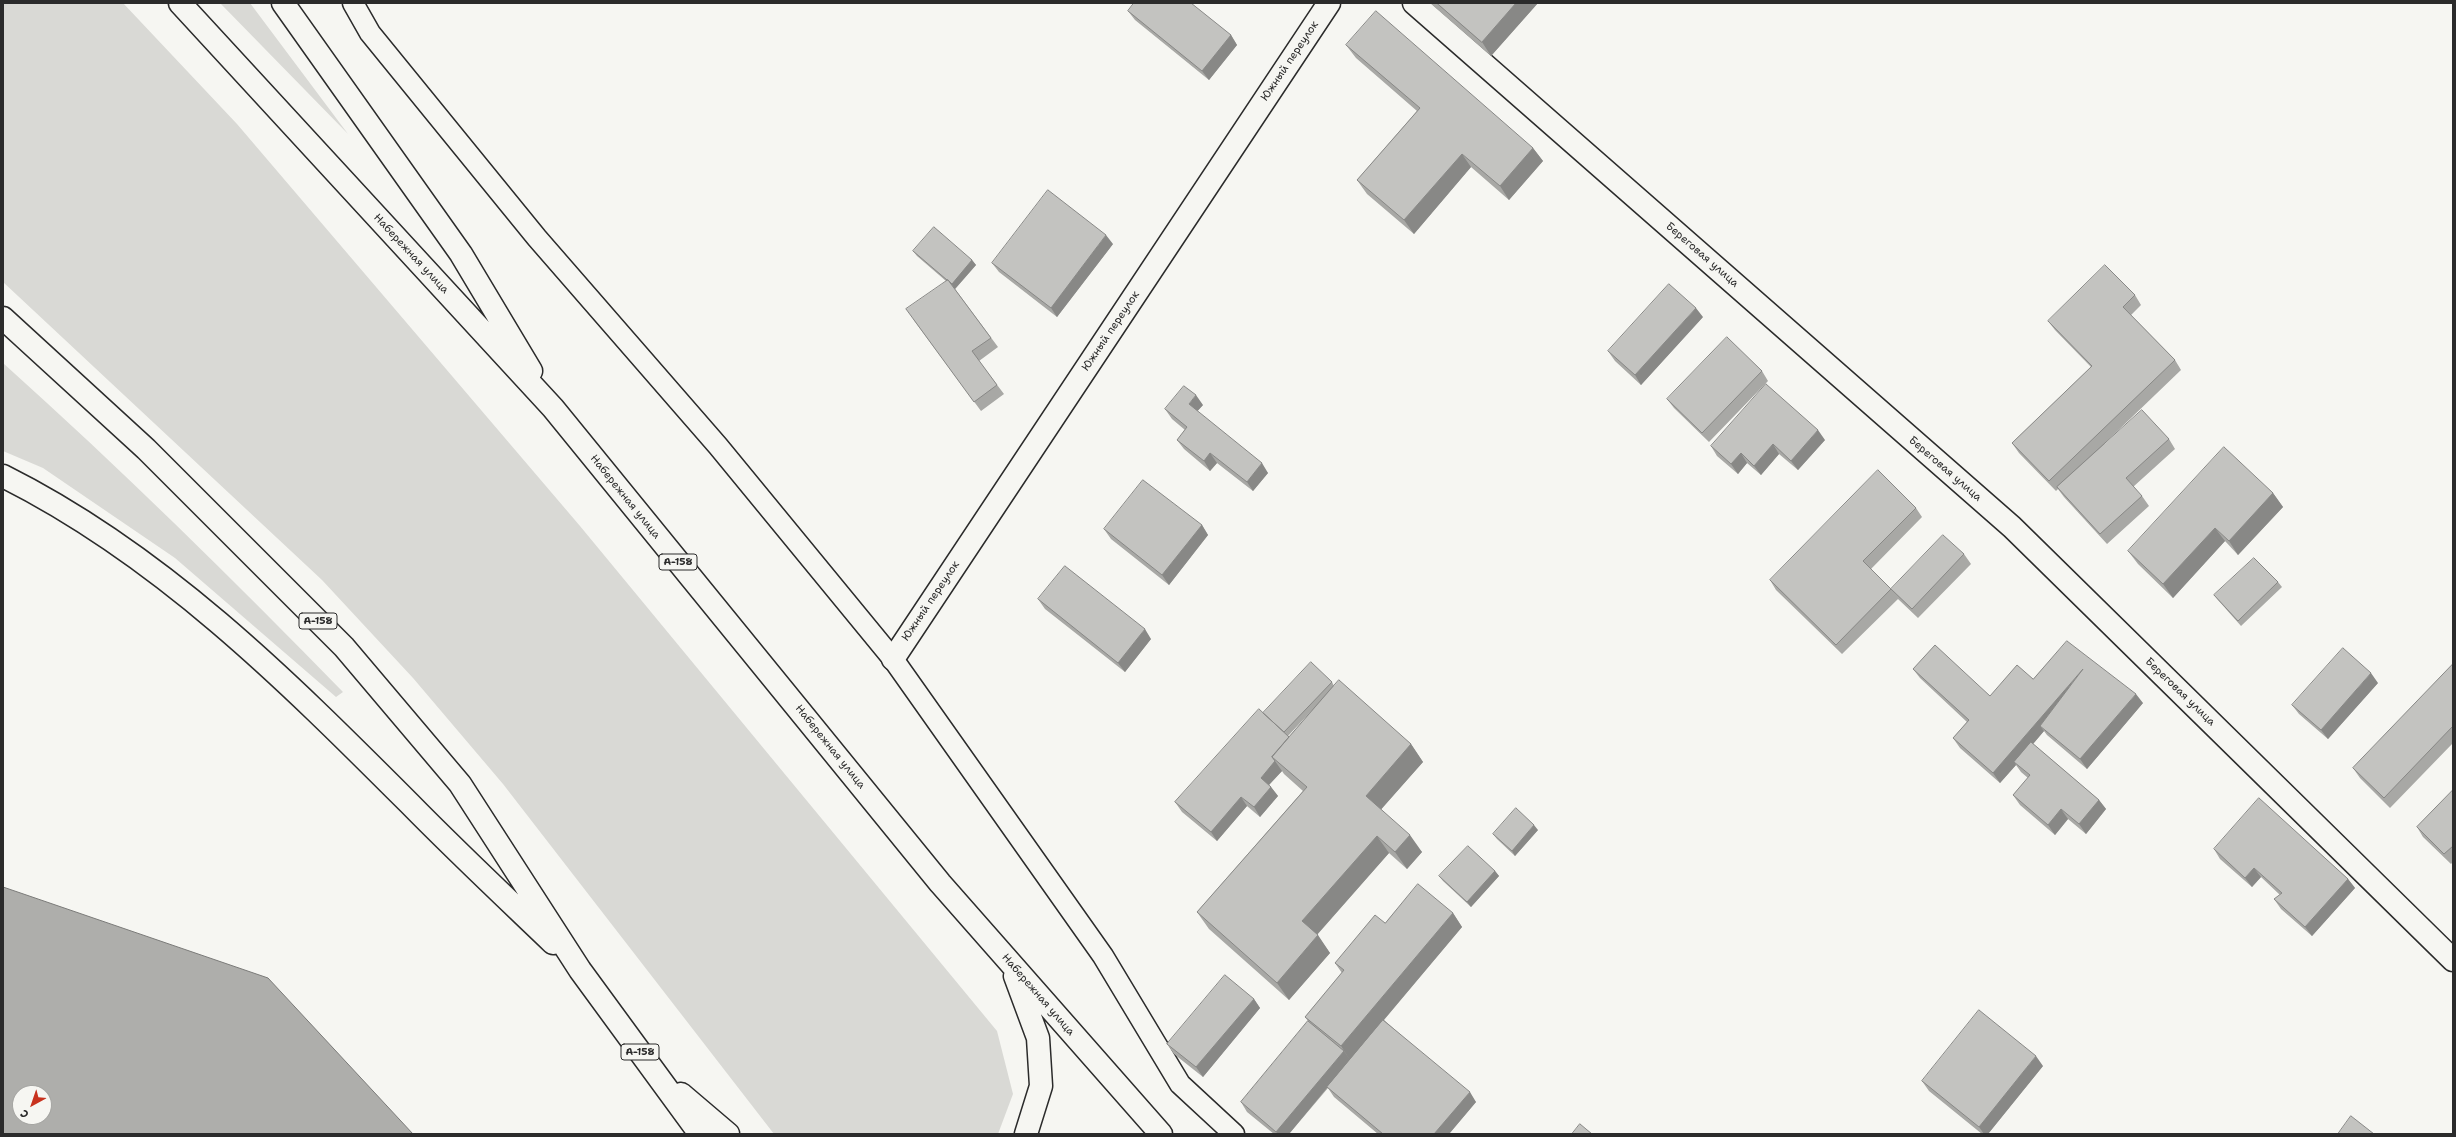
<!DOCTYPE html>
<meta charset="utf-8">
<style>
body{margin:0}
#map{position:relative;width:2456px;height:1137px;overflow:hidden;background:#f6f6f2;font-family:"Shantell Sans",sans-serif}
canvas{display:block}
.frame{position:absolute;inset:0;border:4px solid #2b2b2b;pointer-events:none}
.north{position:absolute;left:12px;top:1085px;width:40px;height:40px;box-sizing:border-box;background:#f6f6f2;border:1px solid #a5a5a2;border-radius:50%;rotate:220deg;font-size:11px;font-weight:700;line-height:16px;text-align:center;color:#2b2b2b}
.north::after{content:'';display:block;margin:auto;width:14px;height:18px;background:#c8321e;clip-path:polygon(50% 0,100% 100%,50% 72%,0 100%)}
</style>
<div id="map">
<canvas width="2456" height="1137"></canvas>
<div class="frame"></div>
<div class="north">С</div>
</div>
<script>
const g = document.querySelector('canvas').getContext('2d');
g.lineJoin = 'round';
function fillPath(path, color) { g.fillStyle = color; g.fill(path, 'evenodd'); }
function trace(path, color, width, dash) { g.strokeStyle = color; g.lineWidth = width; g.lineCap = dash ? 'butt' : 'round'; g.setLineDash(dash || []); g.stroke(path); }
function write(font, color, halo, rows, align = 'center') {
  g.font = font + ' "Shantell Sans",sans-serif'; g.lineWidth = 3.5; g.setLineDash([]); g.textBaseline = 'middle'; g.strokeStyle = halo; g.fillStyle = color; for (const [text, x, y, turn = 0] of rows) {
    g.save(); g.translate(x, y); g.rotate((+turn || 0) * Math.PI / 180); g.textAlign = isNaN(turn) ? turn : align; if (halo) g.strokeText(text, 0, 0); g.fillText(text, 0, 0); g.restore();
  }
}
fillPath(new Path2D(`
 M3,3H123L237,124L580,526L997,1031L1013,1094L998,1134H774L503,784L413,678L322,580L3,282Z
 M220,3H250L348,134Z
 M3,363C120,468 233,579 343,692L336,697L175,558L43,468L3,451Z`), '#d9d9d5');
const water = new Path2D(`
 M3,887L268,978L413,1134H3ZM20,1093H44V1117H20Z`);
fillPath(water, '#aeaeab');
trace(water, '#7a7a78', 1);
const lane = new Path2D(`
 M353,3L370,33L537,238L718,446L893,659L1103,956L1180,1084L1234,1134`);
const street = new Path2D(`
 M1414,3L2012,527L2453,960
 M893,659L1329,3`);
const primary = new Path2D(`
 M180,3L553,408L940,883L1161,1134
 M283,3L461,254L531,371
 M3,318L146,449L344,647L460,784L580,970L700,1134
 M3,476C161,555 285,679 409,803C456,851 505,897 553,943
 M1015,976L1038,1038L1041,1086L1026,1134
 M681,1094L728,1134`);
trace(lane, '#2b2b2b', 23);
trace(street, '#2b2b2b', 25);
trace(primary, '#2b2b2b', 25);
trace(lane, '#f6f6f2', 20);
trace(street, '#f6f6f2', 22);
trace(primary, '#f6f6f2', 22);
fillPath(new Path2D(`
 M1430,3H1538L1491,56Z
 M1128,11L1231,35L1237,45L1209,80L1135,20Z
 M1346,45L1533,148L1543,161L1509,200L1471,167L1414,234L1367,194L1357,180L1417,111L1356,58Z
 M1113,244L1057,317L999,272L992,263Z
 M913,251L972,260L976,265L955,289L998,347L979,361L1004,394L981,411L913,319L946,281L917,256Z
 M2135,295L2141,305L2131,315L2175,360L2181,370L2104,444L2169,439L2175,449L2133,487L2142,496L2149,506L2107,544L2064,497L2058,489L2056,491L2019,453L2012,443L2091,367L2055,330L2048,321Z
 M1703,317L1641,385L1615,361L1608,351Z
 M1762,371L1768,381L1709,442L1674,408L1667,399Z
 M1203,405L1197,411L1268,473L1253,491L1217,463L1210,471L1184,449L1177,440L1185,430L1172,419L1165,409Z
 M1825,440L1798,470L1779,454L1761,475L1747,463L1738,474L1717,456L1711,446Z
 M2273,493L2283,507L2238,555L2225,541L2173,598L2138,564L2128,551Z
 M1916,508L1922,517L1871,569L1891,589L1964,554L1971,564L1918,618L1898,599L1842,654L1776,590L1770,580Z
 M1202,525L1208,535L1169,585L1111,539L1104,529Z
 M2278,582L2282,587L2241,626L2218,600L2214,595Z
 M1038,599L1151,639L1125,672L1045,609Z
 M2453,664V743L2390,808L2360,778L2353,768Z
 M1913,669L1990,696L2033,679L2143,703L2087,769L2047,735L2044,731L2033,744L2099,800L2106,809L2086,834L2068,819L2055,835L2020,805L2013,795L2028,778L2021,772L2016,765L2000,783L1960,748L1953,738L1967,722L1920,678Z
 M1332,682L1334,686L1411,744L1423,762L1381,809L1422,852L1407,869L1389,853L1317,935L1330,953L1289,1000L1209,929L1197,912L1303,791L1284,774L1282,771L1269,785L1271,787L1278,796L1260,817L1247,806L1217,841L1182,812L1175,802L1263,713ZM1314,708L1289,737L1288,736Z
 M2378,683L2328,739L2299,714L2292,705Z
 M2453,790V862L2451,864L2423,837L2417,827Z
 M1538,830L1515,856L1497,839L1493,834Z
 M2214,849L2348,879L2355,888L2312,936L2281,909L2274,899L2280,895L2261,877L2252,887L2220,859Z
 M1495,871L1499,876L1471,907L1443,881L1439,876Z
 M1453,913L1462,927L1384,1020L1476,1102L1449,1134H1378L1334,1097L1328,1088L1289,1134H1274L1247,1112L1241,1102L1308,1021L1305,1017L1342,973L1335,963L1385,923Z
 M1254,999L1260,1008L1203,1077L1174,1054L1167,1044Z
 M2043,1066L1988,1134H1982L1929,1091L1922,1081Z`), '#a8a8a5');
fillPath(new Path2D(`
 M1516,3H1538L1491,56L1482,42Z
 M1231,35L1237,45L1209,80L1202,71Z
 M1533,148L1543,161L1509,200L1500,186Z
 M1462,154L1471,167L1414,234L1404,220Z
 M1106,235L1113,244L1057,317L1051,308Z
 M972,260L976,265L955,289L951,284Z
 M1696,308L1703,317L1641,385L1635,375Z
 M1196,395L1203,405L1195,414L1189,404Z
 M1818,430L1825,440L1798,470L1791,461Z
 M1773,444L1779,454L1761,475L1754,466Z
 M1210,453L1217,463L1210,471L1204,461Z
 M1741,453L1747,463L1738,474L1731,464Z
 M1262,463L1268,473L1253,491L1247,482Z
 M2273,493L2283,507L2238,555L2229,541Z
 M1202,525L1208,535L1169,585L1162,575Z
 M2215,528L2225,541L2173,598L2163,584Z
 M1145,629L1151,639L1125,672L1118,663Z
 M2083,669L2040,726L2044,731L2016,764L2014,762L2016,765L2000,783L1993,773Z
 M2371,673L2378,683L2328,739L2321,730Z
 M2136,694L2143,703L2087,769L2080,759Z
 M1411,744L1423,762L1378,813L1366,796Z
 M1275,761L1282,771L1267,787L1261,778Z
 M1271,787L1278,796L1260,817L1254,807Z
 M1241,797L1247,806L1217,841L1211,832Z
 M2099,800L2106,809L2086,834L2079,824Z
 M2061,809L2068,819L2055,835L2048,825Z
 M1534,825L1538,830L1515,856L1512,851Z
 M1410,835L1422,852L1407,869L1395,852Z
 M1377,836L1389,853L1314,938L1302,921Z
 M2254,868L2261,877L2252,887L2245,878Z
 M1495,871L1499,876L1471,907L1467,902Z
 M2348,879L2355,888L2312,936L2305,927Z
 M1453,913L1462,927L1350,1060L1341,1046Z
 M1318,935L1330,953L1289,1000L1277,983Z
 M1254,999L1260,1008L1203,1077L1196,1067Z
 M1344,1051L1350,1060L1289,1134H1278L1276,1132Z
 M2036,1056L2043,1066L1988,1134H1984L1979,1127Z
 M1470,1092L1476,1102L1449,1134H1434Z`), '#888886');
const building = new Path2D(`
 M1134,3H1191L1231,35L1202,71L1128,11Z
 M1437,3H1516L1482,42Z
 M1376,11L1533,148L1500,186L1462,154L1404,220L1357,180L1420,108L1346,45Z
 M1048,190L1106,235L1051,308L992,263Z
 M934,227L972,260L952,284L948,280H947L913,251Z
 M2105,265L2135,295L2123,307L2175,360L2049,481L2012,443L2092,366L2048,321Z
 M948,280L991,338L972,351L997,385L974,402L906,309Z
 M1669,284L1696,308L1635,375L1608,351Z
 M1727,337L1762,371L1702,433L1667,399Z
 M1766,384L1818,430L1791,461L1773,444L1754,466L1741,453L1731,464L1711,446Z
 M1184,386L1196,395L1189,404L1262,463L1247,482L1210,453L1204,461L1177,440L1187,427L1165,409Z
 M2142,410L2169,439L2126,478L2142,496L2100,534L2057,487Z
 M2224,447L2273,493L2229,541L2215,528L2163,584L2128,551Z
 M1878,470L1916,508L1863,561L1891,589L1836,645L1770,580Z
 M1143,480L1202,525L1162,575L1104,529Z
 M1943,535L1964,554L1912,609L1891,589Z
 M2254,558L2278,582L2238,621L2214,595Z
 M1065,566L1145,629L1118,663L1038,599Z
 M2067,641L2136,694L2080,759L2040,726L2083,669L1993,773L1953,738L1969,720L1913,669L1935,645L1990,696L2017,665L2033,679Z
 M2343,648L2371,673L2321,730L2292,705Z
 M1311,662L1332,682L1284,732L1263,713Z
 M2453,664V726L2384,798L2353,768Z
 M1339,680L1411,744L1366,796L1410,835L1395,852L1377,836L1302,921L1318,935L1277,983L1197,912L1307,787L1272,757Z
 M1259,709L1289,737L1272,757L1275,761L1261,778L1271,787L1254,807L1241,797L1211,832L1175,802Z
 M2031,742L2099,800L2079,824L2061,809L2048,825L2013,795L2030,775L2014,762Z
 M2453,790V846L2444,854L2417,827Z
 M2259,798L2348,879L2305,927L2274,899L2282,893L2254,868L2245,878L2214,849Z
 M1516,808L1534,825L1512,851L1493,834Z
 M1468,846L1495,871L1467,902L1439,876Z
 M1418,884L1453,913L1341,1046L1305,1017L1344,970L1335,963L1375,915L1385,923Z
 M1225,975L1254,999L1196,1067L1167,1044Z
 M1979,1010L2036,1056L1979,1127L1922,1081Z
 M1383,1020L1470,1092L1434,1134H1383L1327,1087Z
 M1308,1021L1344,1051L1276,1132L1241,1102Z
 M2351,1116L2374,1134H2338Z
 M1580,1124L1592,1134H1572Z`);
fillPath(building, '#c3c3c0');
trace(building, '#888886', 1);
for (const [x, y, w] of [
 [678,562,38],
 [318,621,38],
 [640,1052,38]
]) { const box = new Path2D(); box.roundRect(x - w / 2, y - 8, w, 16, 3); g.fillStyle = '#f6f6f2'; g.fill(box); trace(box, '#2b2b2b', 1); }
write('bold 10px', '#2b2b2b', null, [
 ["А-158",678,562],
 ["А-158",318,621],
 ["А-158",640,1052]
]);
write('11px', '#2b2b2b', '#f6f6f2', [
 ["Южный переулок",1290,61,-56],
 ["Набережная улица",411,254,47],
 ["Береговая улица",1702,255,41],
 ["Южный переулок",1111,331,-56],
 ["Береговая улица",1945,469,41],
 ["Набережная улица",625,497,51],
 ["Южный переулок",931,601,-56],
 ["Береговая улица",2180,692,44],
 ["Набережная улица",830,747,51],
 ["Набережная улица",1038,995,49]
]);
</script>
